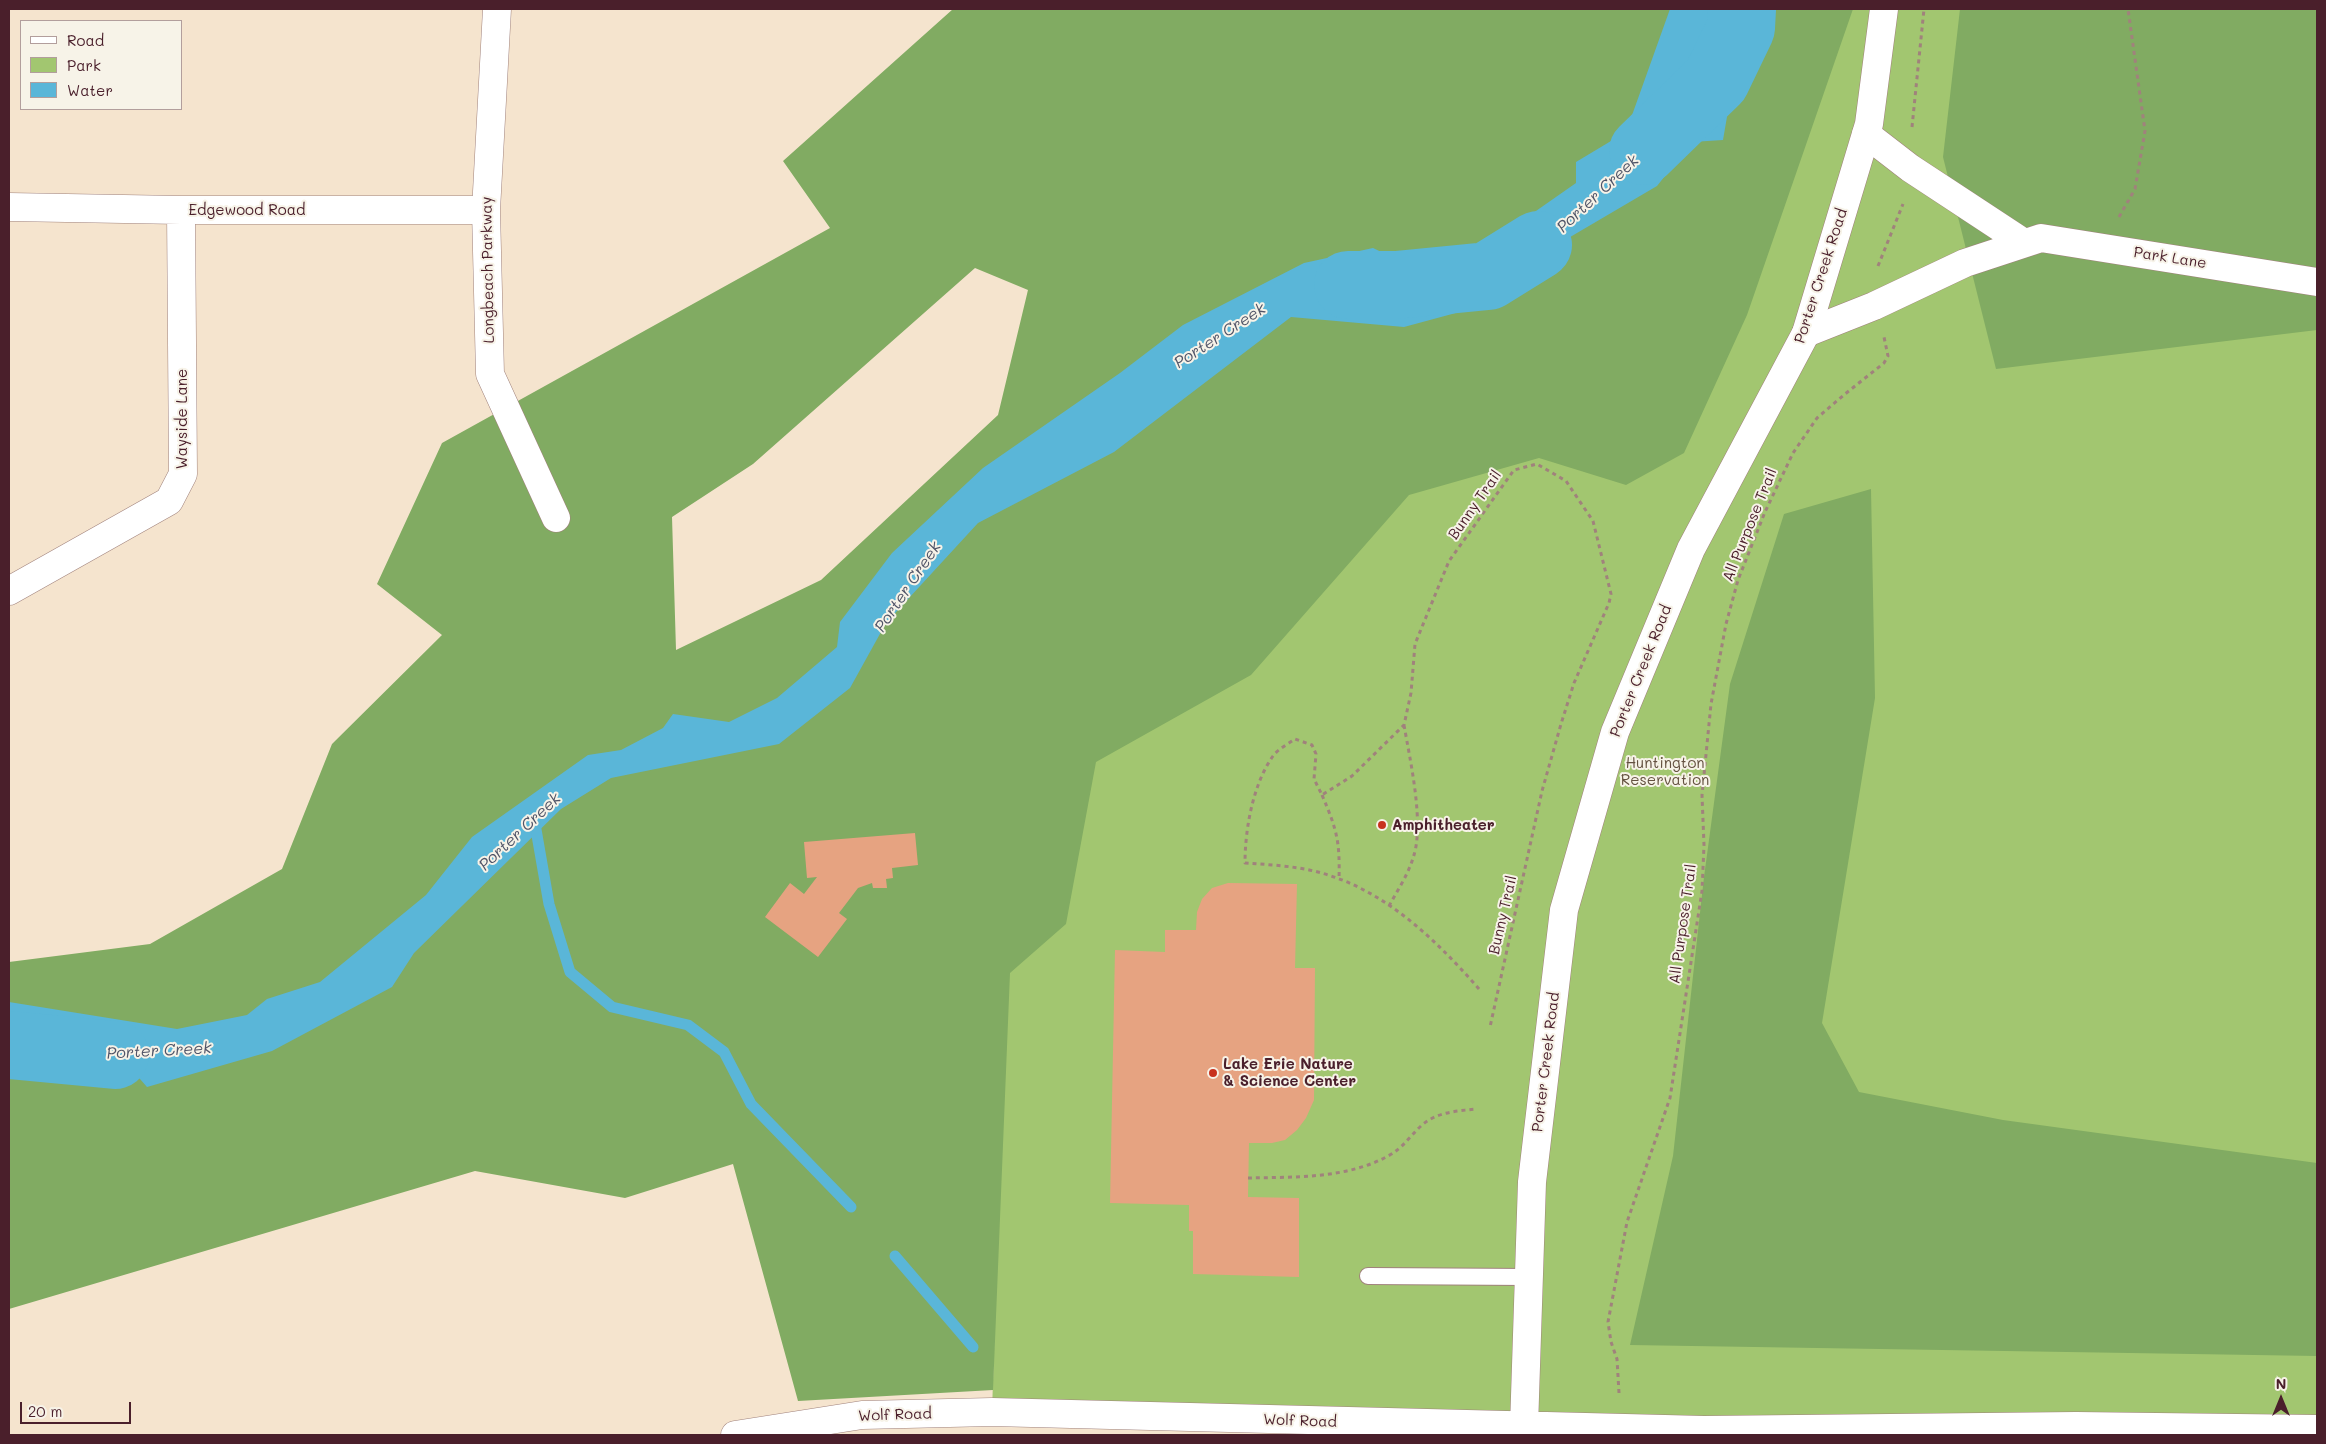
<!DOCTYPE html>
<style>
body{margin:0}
#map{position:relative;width:2326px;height:1444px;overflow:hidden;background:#f5e4ce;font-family:Mali,sans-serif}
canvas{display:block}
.frame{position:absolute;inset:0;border:10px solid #4a1f2b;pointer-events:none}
.legend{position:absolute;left:20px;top:20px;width:162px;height:90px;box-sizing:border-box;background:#f7f3e8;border:1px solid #b29e9c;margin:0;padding:6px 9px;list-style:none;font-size:15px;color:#4a1f2b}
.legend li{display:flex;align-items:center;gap:10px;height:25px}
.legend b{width:25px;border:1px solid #b29e9c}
.north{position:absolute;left:2256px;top:1374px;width:50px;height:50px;-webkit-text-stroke:4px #f7f3e8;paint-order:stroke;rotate:0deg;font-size:14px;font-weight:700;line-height:20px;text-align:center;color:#4a1f2b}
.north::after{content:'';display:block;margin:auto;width:18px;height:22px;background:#4a1f2b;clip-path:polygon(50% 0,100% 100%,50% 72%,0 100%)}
.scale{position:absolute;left:20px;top:1402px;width:111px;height:22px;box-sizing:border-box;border:2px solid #4a1f2b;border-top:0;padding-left:6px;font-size:15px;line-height:18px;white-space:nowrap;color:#4a1f2b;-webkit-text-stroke:4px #f7f3e8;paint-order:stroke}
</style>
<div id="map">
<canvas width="2326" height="1444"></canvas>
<div class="frame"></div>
<ul class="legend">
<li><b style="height:6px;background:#fff"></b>Road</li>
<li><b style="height:14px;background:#a2c670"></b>Park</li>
<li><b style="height:14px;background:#5ab6d8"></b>Water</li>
</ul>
<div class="north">N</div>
<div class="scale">20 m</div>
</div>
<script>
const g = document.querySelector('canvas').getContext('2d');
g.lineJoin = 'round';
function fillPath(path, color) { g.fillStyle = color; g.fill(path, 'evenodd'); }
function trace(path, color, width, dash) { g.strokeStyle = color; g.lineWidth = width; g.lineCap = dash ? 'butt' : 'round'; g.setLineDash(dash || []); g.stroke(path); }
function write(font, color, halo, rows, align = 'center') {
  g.font = font + ' Mali,sans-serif'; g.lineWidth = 4; g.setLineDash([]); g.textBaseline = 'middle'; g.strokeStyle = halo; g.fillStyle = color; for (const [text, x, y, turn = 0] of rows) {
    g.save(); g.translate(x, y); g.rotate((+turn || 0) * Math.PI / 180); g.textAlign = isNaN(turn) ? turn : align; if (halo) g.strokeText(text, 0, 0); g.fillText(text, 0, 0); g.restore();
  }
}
fillPath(new Path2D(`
 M1037,9H2317V1421L992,1412Z`), '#a2c670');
fillPath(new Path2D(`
 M953,9H1853L1747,315L1684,453L1626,485L1539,458L1409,495L1251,675L1096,762L1066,924L1010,973L993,1390L798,1401L733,1164L625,1198L475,1171L9,1309V962L150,944L282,869L332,744L442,635L377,584L442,443L830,228L783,161ZM975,268L1028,290L998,415L821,580L676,650L672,517L753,464Z
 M1960,9H2317V330L1996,369L1943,157Z
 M1871,489L1875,698L1822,1023L1859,1092L2003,1120L2317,1163V1356L1630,1345L1673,1156L1704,877L1730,684L1784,514Z`), '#81ab62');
fillPath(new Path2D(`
 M1670,9H1726L1699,73L1728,111L1723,140L1692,142L1657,186L1531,260L1489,304L1404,327L1291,317L1114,452L978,523L886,623L850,688L779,744L611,778L561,809L414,953L392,987L272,1051L147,1087L133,1071L9,1043V1002L177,1029L247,1015L267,999L320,982L426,895L472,837L588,755L621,750L663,728L673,714L729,722L777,698L837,647L840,622L892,553L983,468L1120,373L1183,325L1304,263L1373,248L1446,283L1485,263L1483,248L1576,183V162L1626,132Z`), '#5ab6d8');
trace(new Path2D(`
 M534,818L549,904L570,972L612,1007L688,1025L724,1052L751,1104L851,1207
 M895,1256L973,1347`), '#5ab6d8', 11);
trace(new Path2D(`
 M1643,151L1716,80L1741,28L1742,9
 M1348,285H1396L1488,276L1538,245
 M9,1045L115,1055`), '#5ab6d8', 68);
fillPath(new Path2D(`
 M915,833L918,865L892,868L893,878L886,879L887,888H873L872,883L858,888L839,913L847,919L818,957L765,917L790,883L804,894L817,877L807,878L804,842Z
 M1228,883L1297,884L1295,968H1315L1314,1100L1306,1118L1297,1130L1285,1140L1272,1143H1249L1248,1197L1299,1198V1277L1193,1274V1231H1189V1205L1110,1203L1115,950L1165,952V930H1196L1197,912L1202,899L1212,888Z`), '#e6a381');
const service = new Path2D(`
 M1368,1276L1529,1277`);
const minor = new Path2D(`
 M497,9L486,210L490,374L556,518
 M1866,134L1910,168L2024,243
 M9,207L181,210H486
 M1806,333L1874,306L1965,263L2041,238L2317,282
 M9,591L169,501L183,474L181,210`);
const tertiary = new Path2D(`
 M1524,1427L1532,1182L1564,910L1615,732L1691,549L1806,333L1869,124L1884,9
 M735,1435L862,1415L992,1412L1704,1430L2076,1426L2317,1429`);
trace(service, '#a0827c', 18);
trace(minor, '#a0827c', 29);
trace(tertiary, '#a0827c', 29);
trace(new Path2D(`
 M1912,127L1924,9
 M2119,217L2135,189L2145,131L2128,9
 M1878,266L1903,204
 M1322,795C1337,830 1340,841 1339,880
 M1389,906C1397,891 1408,875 1413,858C1425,825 1410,760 1404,725
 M1479,989C1438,942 1389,894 1328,875C1301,866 1272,865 1245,863C1245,829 1253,784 1273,756C1278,749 1288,744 1295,739L1312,745L1316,754L1314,779L1322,795L1352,776L1404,725L1411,693L1415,644L1449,561L1514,470L1537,464L1566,481L1593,521L1611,594L1609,603L1574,683L1561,724L1542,791L1490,1027
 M1248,1178C1294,1177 1346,1179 1388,1156C1403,1148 1410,1136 1422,1125C1437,1112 1457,1111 1476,1109
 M1619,1393L1617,1359L1611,1342L1608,1322L1627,1222L1670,1098L1702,891L1704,845L1702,795L1711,704L1726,624L1738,580L1765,512L1793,453L1817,418L1845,394L1884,363L1888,356L1884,337`), '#a0827c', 3, [4, 4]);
trace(service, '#fff', 16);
trace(minor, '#fff', 28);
trace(tertiary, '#fff', 28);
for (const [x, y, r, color] of [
 [1382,825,5,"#c8321e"],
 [1213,1073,5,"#c8321e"]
]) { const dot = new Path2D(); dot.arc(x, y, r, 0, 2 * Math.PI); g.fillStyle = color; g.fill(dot); trace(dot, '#f7f3e8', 2); }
write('15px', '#4a1f2b', '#f7f3e8', [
 ["Edgewood Road",247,210],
 ["Park Lane",2170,258,9],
 ["Longbeach Parkway",488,270,-91],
 ["Porter Creek Road",1821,276,-72],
 ["Wayside Lane",182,419,-90],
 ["Bunny Trail",1475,505,-55],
 ["All Purpose Trail",1750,525,-68],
 ["Porter Creek Road",1641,671,-68],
 ["Bunny Trail",1503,915,-77],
 ["All Purpose Trail",1683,924,-82],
 ["Porter Creek Road",1546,1062,-83],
 ["Wolf Road",895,1415,-2],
 ["Wolf Road",1300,1421,2]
]);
write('15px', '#645140', '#f7f3e8', [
 ["Huntington",1665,763],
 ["Reservation",1665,780]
]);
write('bold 15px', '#4a1f2b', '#f7f3e8', [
 ["Amphitheater",1392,825],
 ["Lake Erie Nature",1223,1064],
 ["& Science Center",1223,1081]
], 'left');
write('italic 16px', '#505468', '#f7f3e8', [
 ["Porter Creek",1598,194,-43],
 ["Porter Creek",1220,336,-33],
 ["Porter Creek",908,587,-56],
 ["Porter Creek",520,832,-43],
 ["Porter Creek",159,1051,-3]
]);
</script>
